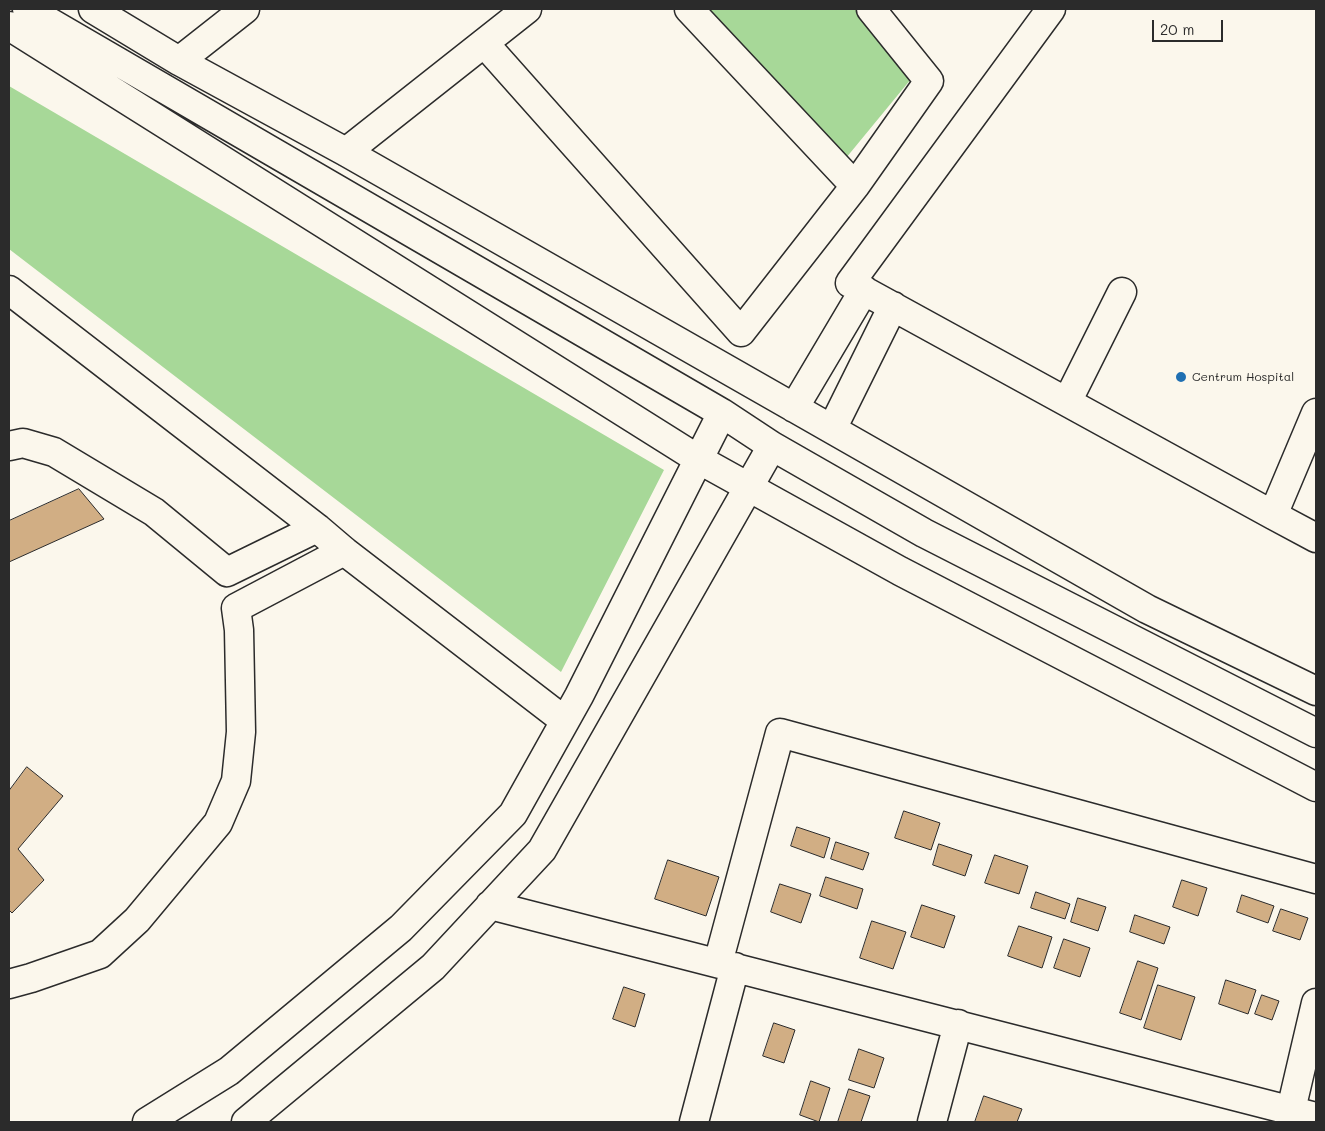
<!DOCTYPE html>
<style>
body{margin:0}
#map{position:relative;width:1325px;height:1131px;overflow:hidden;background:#fbf7ec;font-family:Mali,sans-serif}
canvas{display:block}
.frame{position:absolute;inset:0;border:10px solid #2b2b2b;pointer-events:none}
.scale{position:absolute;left:1152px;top:20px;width:71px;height:22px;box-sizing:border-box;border:2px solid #2b2b2b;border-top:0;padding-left:6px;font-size:15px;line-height:18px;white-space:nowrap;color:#2b2b2b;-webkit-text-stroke:4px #fbf7ec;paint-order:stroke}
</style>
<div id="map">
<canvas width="1325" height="1131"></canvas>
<div class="frame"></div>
<div class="scale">20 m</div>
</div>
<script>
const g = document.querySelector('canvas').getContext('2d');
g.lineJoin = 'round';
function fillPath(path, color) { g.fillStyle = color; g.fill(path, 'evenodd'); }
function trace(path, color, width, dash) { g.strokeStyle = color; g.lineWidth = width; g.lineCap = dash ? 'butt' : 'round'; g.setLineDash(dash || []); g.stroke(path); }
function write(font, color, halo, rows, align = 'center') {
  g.font = font + ' Mali,sans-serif'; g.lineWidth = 5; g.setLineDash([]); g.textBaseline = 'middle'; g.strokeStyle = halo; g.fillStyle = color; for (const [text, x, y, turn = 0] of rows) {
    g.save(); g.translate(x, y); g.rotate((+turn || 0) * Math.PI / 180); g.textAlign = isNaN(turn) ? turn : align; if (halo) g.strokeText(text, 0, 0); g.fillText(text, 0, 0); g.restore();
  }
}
fillPath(new Path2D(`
 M709,9H856L911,79L846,158Z
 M9,86L664,470L561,672L9,249Z`), '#a7d898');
const building = new Path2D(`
 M79,489L104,519L9,562V521Z
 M27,767L63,796L18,849L44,880L12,913L9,910V791Z
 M904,811L940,823L931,850L895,838Z
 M797,827L830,838L824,858L791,846Z
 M836,842L869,853L863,870L831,859Z
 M939,844L972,855L965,876L933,865Z
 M995,855L1028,866L1019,894L985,883Z
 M668,860L719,877L706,916L655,899Z
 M826,877L863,889L857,909L820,896Z
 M1182,880L1207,888L1198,916L1173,907Z
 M780,884L811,894L801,923L771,912Z
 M1036,892L1070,904L1065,919L1031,908Z
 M1242,895L1274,906L1268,923L1237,912Z
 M1078,898L1106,907L1098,931L1071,922Z
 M922,905L955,916L944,948L911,937Z
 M1281,909L1308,918L1300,940L1273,931Z
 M1135,915L1170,927L1164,944L1130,932Z
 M872,921L906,932L893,969L860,958Z
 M1019,926L1052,937L1042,968L1008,956Z
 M1064,939L1090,948L1080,977L1054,968Z
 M1138,961L1158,968L1141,1020L1120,1013Z
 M1226,980L1256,990L1248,1014L1219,1004Z
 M1158,985L1195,997L1181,1040L1144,1028Z
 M624,987L645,994L635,1027L613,1019Z
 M1262,995L1279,1001L1272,1020L1255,1014Z
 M774,1023L795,1030L784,1063L763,1056Z
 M859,1049L884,1058L874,1088L849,1080Z
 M811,1081L830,1088L819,1122L800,1115Z
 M849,1089L870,1096L861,1122H838Z
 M984,1096L1022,1109L1017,1122H975Z`);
fillPath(building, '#d1ae84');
trace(building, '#2b2b2b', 1);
const minor = new Path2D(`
 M27,9L722,413L772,446L924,533L1316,733
 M93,9L179,61L346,152L1147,609L1316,691
 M689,9L855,186
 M1051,9L850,283L1273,515L1316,538
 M9,26L698,459L900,571L1316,787
 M484,43L741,332L855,186L929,81L871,9
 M179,61L245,9
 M346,152L527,9
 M9,290L317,528L344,551L565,721
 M1067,402L1122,292
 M794,408L864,290
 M832,429L893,306
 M9,446L23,443L54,452L154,512L227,572L317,528
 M1273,515L1316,413
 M490,905L1316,1117
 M718,963L780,733L1316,879
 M9,984L31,978L100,954L137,920L218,823L236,781L241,732L239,630L236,608L344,551
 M1291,1110L1316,1003
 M147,1122L229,1071L401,928L513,814L579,696L722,413
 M246,1122L433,967L542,850L772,446
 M694,1122L735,967
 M932,1122L958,1024`);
trace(minor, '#2b2b2b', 31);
trace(minor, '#fbf7ec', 28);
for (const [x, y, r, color] of [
 [1181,377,6,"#1f6fb2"]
]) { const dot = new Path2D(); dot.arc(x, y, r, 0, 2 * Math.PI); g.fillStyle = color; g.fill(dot); trace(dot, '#fbf7ec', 2); }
write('12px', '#2b2b2b', '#fbf7ec', [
 ["Centrum Hospital",1192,377]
], 'left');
</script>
